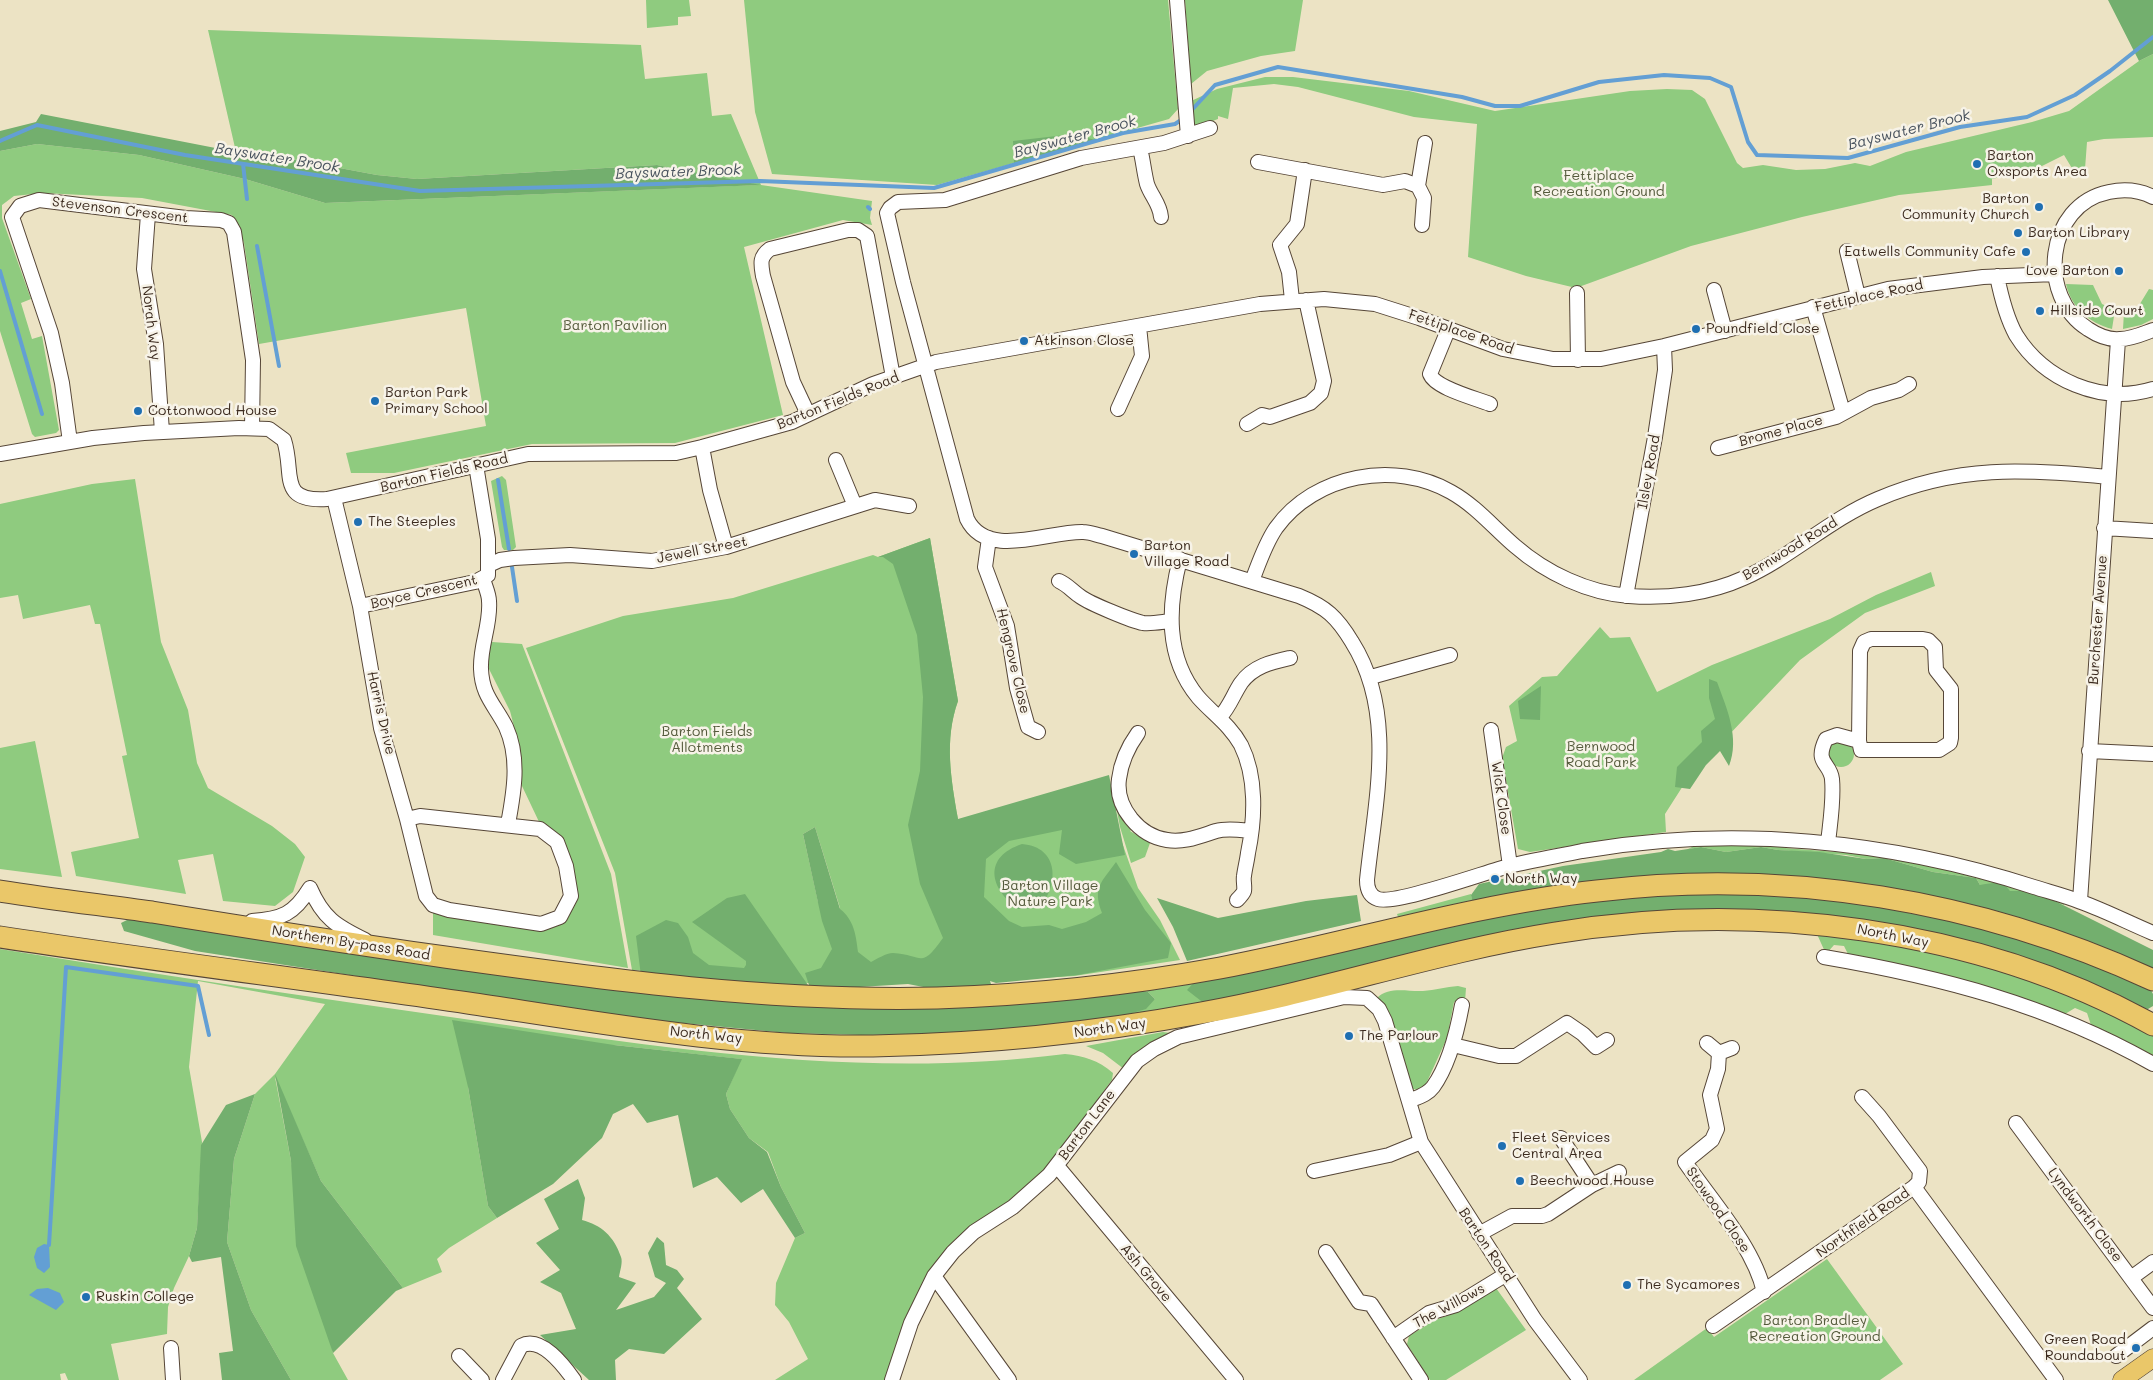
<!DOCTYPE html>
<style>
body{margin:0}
canvas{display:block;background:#ece3c4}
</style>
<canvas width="2153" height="1380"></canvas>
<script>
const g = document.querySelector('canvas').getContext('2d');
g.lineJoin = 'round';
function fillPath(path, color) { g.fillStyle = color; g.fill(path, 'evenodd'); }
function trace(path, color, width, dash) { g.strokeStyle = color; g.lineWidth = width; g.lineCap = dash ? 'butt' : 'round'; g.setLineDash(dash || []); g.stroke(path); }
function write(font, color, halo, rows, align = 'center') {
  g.font = font + ' Mali,sans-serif'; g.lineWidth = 5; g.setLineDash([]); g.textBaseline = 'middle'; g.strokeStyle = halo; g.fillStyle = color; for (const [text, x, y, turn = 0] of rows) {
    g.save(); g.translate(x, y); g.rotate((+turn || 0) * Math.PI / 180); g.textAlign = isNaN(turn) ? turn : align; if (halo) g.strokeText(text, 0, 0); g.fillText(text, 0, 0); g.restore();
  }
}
fillPath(new Path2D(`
 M646,0H689L691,16L678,17V25L647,28Z
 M744,0H1168L1178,109L1169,119L937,185L772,174L755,112Z
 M1185,0H1303L1295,51L1261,56L1207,71L1191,84Z
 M208,30L641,45L645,79L707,73L712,116L731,114L761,185L872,201L870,218L872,225L843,220L744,247L783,415L675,443L532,444L394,473H351L346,453L486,426L466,308L259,344L244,243L232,215L142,198L43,193L14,196L2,205V218L31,299L21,303L32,339L42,336L59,430L56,433L35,437L32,434L0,331V151L37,144L139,155L245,179L325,203L758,185L657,165L417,179L377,175L286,158L236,152Z
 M2153,54V137L2104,139L2087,142L2085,169L2076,175L2064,155L2036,169L1992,179V185L1899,195L1802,217L1691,246L1576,288L1526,276L1468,257L1477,124L1414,117L1298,87L1274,84L1233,88L1228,119L1218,116V119L1193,128L1189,102L1217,89L1265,77H1293L1409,91L1495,111L1630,91L1667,89L1692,90L1705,99L1737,163L1743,168L1763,165L1796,170L1825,169L1855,163L1870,166L1906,152L2032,122L2069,111L2139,61Z
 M2066,284L2093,285L2102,304L2115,310L2112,329C2089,323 2071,307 2066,284Z
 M2149,289L2153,290V319L2141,325L2123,329L2124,312L2138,307Z
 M502,476L506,480L516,547L513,550H504L502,547L491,481Z
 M135,479L161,642L188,710L197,763L208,788L272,826L295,844L305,857L293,892L275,906L223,901L213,854L178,860L186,894L76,876L71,852L139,838L122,756L127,755L100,624H95L90,605L23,619L18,595L0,598V504L92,484Z
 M930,538L958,701C944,740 951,779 958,819L1118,831L1138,888L1160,920L1180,960L1074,976L990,981L807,983L632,970L615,873L526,648L623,616L733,598L873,555L878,557ZM815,827L840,908L839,909L818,902L803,834Z
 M1931,572L1935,586L1865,613L1800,660L1688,778L1665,814L1666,832L1530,852L1518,849L1502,758L1506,747L1517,741L1509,706L1542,677L1557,676L1600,627L1610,638L1630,637L1657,692L1712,665L1830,619L1876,595Z
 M492,642L522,644L611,874L628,968L433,935V905L541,923L560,917L571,896L566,866L541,826L522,786L518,742L510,711L489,669L488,651Z
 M35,741L62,877L0,869V748Z
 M1828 754a13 13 0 1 1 26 0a13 13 0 1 1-26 0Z
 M1115,800L1133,828L1130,831L1150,843L1145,857L1131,863L1120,827Z
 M1698,844L1782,845L1785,848L1887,856L1982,877L2065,903L2064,905L2026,891H2010L1980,885L1976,878L1933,872L1884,858L1866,859L1846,855L1778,850L1761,847L1726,852L1701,847L1688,849Z
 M1471,894L1473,905L1383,921L1398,917L1397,914Z
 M1816,932L1973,959L2057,989L2153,1035V1057L2091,1025L2087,1013L2075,1008L2065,1014L1994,989L1849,956L1844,946L1834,945L1826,954Z
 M0,949C161,975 323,999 485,1022C678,1050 870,1079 1065,1054C1084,1056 1098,1060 1113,1073L1112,1080C1090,1109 1064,1152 1038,1177C1004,1209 957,1231 931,1272C910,1305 899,1343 887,1380H775L808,1359L789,1322L775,1305L776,1283L795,1238L805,1233L781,1187L768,1152L749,1138L730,1109L726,1094L741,1059L614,1045L468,1087L488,1206L497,1218L449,1248L437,1259L442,1272L403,1288L321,1181L275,1077L291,1161L333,1353L348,1380H291L251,1310L227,1242L234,1159L255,1094L275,1074L325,1004L198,981L189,1067L202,1142L197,1228L189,1256L174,1288L168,1307L167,1334L111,1344L119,1380H68L65,1373L60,1374L61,1380H0Z
 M1198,978L1205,1004L1109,1020L1155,999L1148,992L1134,989Z
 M1458,986L1466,988L1465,1002L1461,999L1454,1002L1447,1038L1426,1084L1421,1090L1412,1089L1383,1005L1377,998C1389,986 1408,992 1423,991C1435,990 1446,987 1458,986Z
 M1163,1032L1177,1034L1124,1069L1103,1053L1086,1046Z
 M1827,1259L1903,1364L1880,1380H1634L1707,1328L1714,1337Z
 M1496,1288L1526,1330L1446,1380H1430L1407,1344L1409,1336L1433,1321L1462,1310Z`), '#8fcb7f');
fillPath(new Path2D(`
 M2108,0H2153V54L2139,61Z
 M41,114L236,152L286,158L377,175L417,179L657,165L761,185L325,203L245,179L139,155L37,144L0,151V131L36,122Z
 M1074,134L1095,140L1014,163L1013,141Z
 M930,538L958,701C944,740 951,779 958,819L1109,775L1125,855L1076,864L1059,854L1062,830L1009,841L986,859L984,897L1009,921L1022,927L1049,925L1062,929L1086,922L1102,913C1092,887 1102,882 1116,862L1145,910L1171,943L1168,958L1078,975L996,983L990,981L993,990L949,992L908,984L811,990L641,976L636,936L666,920L678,923L688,937L693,953L709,965L744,968L746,965V961L692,922L727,898L745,894L810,988L805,973L821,968L832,949L822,921L803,834L815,827L840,909C854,920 856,935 858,952L871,962C877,959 886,953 893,953C924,955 920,970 943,938L920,884L908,825L920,771L923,697L917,635L893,564L883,557H878Z
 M1709,679L1717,682C1727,709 1740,738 1729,766L1720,751L1706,765L1690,789L1675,787L1677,767L1702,742L1701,731L1715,719L1709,698Z
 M1541,686L1540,720L1520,719L1518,701Z
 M1022,844C1060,847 1059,886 1039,908L1018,909C989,888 983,857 1022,844Z
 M1701,847L1726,852L1761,847L1778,850L1819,852L1866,859L1884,858L1933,872L1976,878L1980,885C1992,883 2002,880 2010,891H2026L2053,900L2153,950V969C2098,944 2043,928 1984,912C1929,898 1875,884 1817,879L1473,905L1471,895L1479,884L1563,866L1661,852L1668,849L1675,851Z
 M1655,892L1811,894L2007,932L2150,988L2153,994V1006L2148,1009L2138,1008L1800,914L1749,910L1712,911L1205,1004L1187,990L1198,978L1485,917Z
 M1357,895L1361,921L1187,961L1173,927L1157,898L1218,918L1306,901Z
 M129,919L712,994L1134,989L1148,992L1155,999L1146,1009L1109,1020L945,1034L861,1035L787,1033L620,1017L195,951L124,931L121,923Z
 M452,1020L614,1045L742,1059L726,1094L730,1109L749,1138L767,1152L781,1187L805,1233L795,1238L763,1189L741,1203L717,1177L693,1188L678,1115L647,1123L633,1104L613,1114L602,1138L553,1184L497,1218L488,1206L468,1087Z
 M275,1074L321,1181L403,1288L396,1291L333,1353L296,1246L291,1161Z
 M255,1094L234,1159L227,1242L251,1310L291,1380H222L219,1353L233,1351L221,1257L192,1262L189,1256L197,1228L201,1145L226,1105Z
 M578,1179L585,1198L582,1220C601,1225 614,1236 621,1257C623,1262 620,1271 619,1277L636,1283L616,1310L654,1297L666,1283L655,1277L648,1253L657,1237L664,1243L666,1265L677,1270L684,1279L677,1288L702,1319L664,1354L629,1349L615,1360L616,1380H589L540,1335L576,1329L561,1293L540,1282L560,1270L536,1243L559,1229L544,1199Z`), '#73af6e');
fillPath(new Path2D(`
 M44,1244L49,1245L50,1267L44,1273L37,1268L34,1257L37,1248Z
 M48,1288L60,1293L64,1302L56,1310L29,1295L37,1289Z`), '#639fd4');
trace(new Path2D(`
 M1189,113L1215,85L1278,67L1462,97L1495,106H1520L1599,82L1664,75L1710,78L1731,87L1748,142L1757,155L1848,158L1960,127L2027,117L2075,95L2110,71L2153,37
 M0,141L37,125L185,155L420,191L760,181L934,188L1123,133L1175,124L1184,118
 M243,164L247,199
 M868,207L870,209
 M257,246L279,366
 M0,271L42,414
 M498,480L509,549
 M512,567L517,601
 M49,1245L66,967L198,986L209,1035`), '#639fd4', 4);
const minor = new Path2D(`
 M1177,0L1188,136
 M1210,128L1164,143L1081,158L945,200L898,202L890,208L887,213L903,282L967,519C987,560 1048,531 1083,532C1090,532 1096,535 1102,536L1299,596C1326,607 1337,617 1352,642C1397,713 1375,801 1367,880C1367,888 1369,896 1378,899C1395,905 1486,872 1509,866C1533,860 1558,856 1582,851C1732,825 1890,840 2034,887C2050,892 2066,896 2081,902C2106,911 2129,923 2153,933
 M1140,148C1143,160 1144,172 1147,184C1151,196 1160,204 1161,217
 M1258,162L1383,185L1405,181L1418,186
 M2153,197C2139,190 2123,189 2109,192C2045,205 2037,297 2088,329C2097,335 2109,340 2120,339C2132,339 2142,334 2153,330
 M148,214L144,269L156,344L162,432
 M1422,225L1424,198L1418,186L1425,143
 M1847,251L1858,296
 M1997,276C2001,296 2006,317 2016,335C2044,380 2101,405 2153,389
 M1714,290L1725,331
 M1577,293L1578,360
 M1292,300L1289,272L1280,245L1297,224L1305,170
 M1813,307L1843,412
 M1448,330L1430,374C1435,388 1475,398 1490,404
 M1118,409L1142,356L1139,326
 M808,414L793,382L763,276C761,264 759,257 770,249L848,230H858L867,236L893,377
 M1247,424L1262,415L1270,417L1310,403L1321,393L1324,381L1306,300
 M70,442L62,383L51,333L12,217L20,206L39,200L186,218L221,220L229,223L234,232L253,360L252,428
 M702,447L710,490L726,547
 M1718,448L1836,417L1871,398L1899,390L1909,384
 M0,454L93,438L144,433L239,428L269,429L284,440C295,474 277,502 327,499L528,454L676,453L702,447L792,422L873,384L936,362L1260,304L1324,299L1375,304L1419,318L1503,349L1553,359H1601L1664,346L1888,289L1983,277L2055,274
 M836,460L855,506
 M334,498L360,606L381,728L407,819
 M2104,528L2153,531
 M989,538L985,567L1007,626L1017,688L1028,727L1038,732
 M1180,559C1168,606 1165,657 1198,697C1213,714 1230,725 1241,745C1257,777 1255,819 1248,853C1247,861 1245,868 1244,876C1243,880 1245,887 1244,891C1243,894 1239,898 1237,900
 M489,565L500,560L514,558L570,555L652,561L726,547L875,500L909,506
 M483,579C485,586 489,594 489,601C491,624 480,645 481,669C482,696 495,705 506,727C520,758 514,792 508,824
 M1059,581C1068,585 1072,591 1081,597C1089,603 1132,621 1143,623C1151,624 1161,622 1170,621
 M1252,581C1259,563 1265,544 1276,528C1315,474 1395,460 1451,492C1476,506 1494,528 1515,546C1546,573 1588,593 1629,596C1667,599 1709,594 1744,578C1791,557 1830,519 1878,499C1957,465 2025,469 2108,477
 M1626,596L1655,437L1665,370L1664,346
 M360,606L475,582L488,575V539L476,465
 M1871,639H1923L1928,640L1935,647L1936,670L1951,689V738L1950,743L1939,750H1861L1859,741L1860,651L1864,642Z
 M1371,677L1450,655
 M1220,717C1230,706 1233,695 1241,683C1253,666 1272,662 1290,658
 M1491,730L1510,866
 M1138,733C1128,747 1121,762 1119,779C1115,808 1140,836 1167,840C1184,843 1200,836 1216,831C1227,828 1240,830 1251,831
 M2089,751L2153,754
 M420,816L540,829L557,842L566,866L571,896L560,917L541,924L449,910L433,905L426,896L407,819Z
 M1828,843C1830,823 1834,801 1832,779C1830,762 1814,764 1826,739L1837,735L1859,741
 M310,888C323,918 336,926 365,940
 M2080,901L2118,340
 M252,921C282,919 294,914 310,888
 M1824,957C1941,977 2049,1005 2153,1064
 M1707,1043L1719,1053L1718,1069L1710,1095L1717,1129L1712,1140L1685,1162C1711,1200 1754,1247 1764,1292
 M1453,1045L1499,1056H1516L1567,1023L1583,1034L1596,1047L1607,1040
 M1719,1053L1732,1048
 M1862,1097L1879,1116L1920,1171L1919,1182L1914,1187
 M1409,1101C1418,1097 1427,1095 1433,1087C1449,1065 1457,1032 1462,1005
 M2016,1123L2153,1308
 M1561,1138L1592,1185
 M1057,1166L1236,1380
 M1314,1171L1389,1155L1421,1142
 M1479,1234L1512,1216H1542L1548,1214L1592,1185L1619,1172
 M1326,1252L1359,1302L1371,1304L1421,1380
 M934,1276L1009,1380
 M2131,1278L2153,1262
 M1713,1326L1914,1187L2056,1380
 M1393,1338L1429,1313L1456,1305L1505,1275
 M171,1348L173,1380
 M459,1356L482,1380
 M2116,1356L2153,1328
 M503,1380L521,1346C541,1335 564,1366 574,1380
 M892,1380L911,1323L934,1276L953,1252L974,1232L1013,1207L1049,1175L1137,1061L1154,1049L1178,1037L1344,997L1367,998L1379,1009L1385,1021L1421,1142L1535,1320L1580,1380`);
const major = new Path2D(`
 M2122,1380L2153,1358`);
const highway = new Path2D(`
 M0,891C51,899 102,905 152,912C250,928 347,943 445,957C608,980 772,1002 937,998C1032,995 1127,985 1220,968C1346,944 1469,905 1597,891C1786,868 1980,900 2153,980
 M0,937C156,961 312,980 468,1003C601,1023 739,1048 873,1046C983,1044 1093,1033 1201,1013C1320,992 1435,952 1555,933C1752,900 1977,927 2153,1025`);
trace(minor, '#564637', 16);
trace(major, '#564637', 19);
trace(highway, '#564637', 23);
trace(minor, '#fff', 14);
trace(major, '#eac769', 18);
trace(highway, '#eac769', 21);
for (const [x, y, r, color] of [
 [1977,164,5,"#1f6fb2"],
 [2039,207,5,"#1f6fb2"],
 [2018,233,5,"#1f6fb2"],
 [2026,252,5,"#1f6fb2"],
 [2119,271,5,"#1f6fb2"],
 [2040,311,5,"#1f6fb2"],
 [1696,329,5,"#1f6fb2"],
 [1024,341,5,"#1f6fb2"],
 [375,401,5,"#1f6fb2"],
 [138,411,5,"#1f6fb2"],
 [358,522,5,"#1f6fb2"],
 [1134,554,5,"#1f6fb2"],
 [1495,879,5,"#1f6fb2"],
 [1349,1036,5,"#1f6fb2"],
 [1502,1146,5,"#1f6fb2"],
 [1520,1181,5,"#1f6fb2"],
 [1627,1285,5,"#1f6fb2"],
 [86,1297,5,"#1f6fb2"],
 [2136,1348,5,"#1f6fb2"]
]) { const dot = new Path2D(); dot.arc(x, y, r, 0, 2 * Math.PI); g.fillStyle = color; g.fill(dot); trace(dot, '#f7f3e8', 2); }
write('14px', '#3b2a1e', '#f7f3e8', [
 ["Barton",1987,156],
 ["Oxsports Area",1987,172],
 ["Barton",2029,199,"right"],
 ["Community Church",2029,215,"right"],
 ["Barton Library",2028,233],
 ["Eatwells Community Cafe",2016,252,"right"],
 ["Love Barton",2109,271,"right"],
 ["Hillside Court",2050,311],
 ["Poundfield Close",1706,329],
 ["Atkinson Close",1034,341],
 ["Barton Park",385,393],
 ["Primary School",385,409],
 ["Cottonwood House",148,411],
 ["The Steeples",368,522],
 ["Barton",1144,546],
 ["Village Road",1144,562],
 ["North Way",1505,879],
 ["The Parlour",1359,1036],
 ["Fleet Services",1512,1138],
 ["Central Area",1512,1154],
 ["Beechwood House",1530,1181],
 ["The Sycamores",1637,1285],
 ["Ruskin College",96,1297],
 ["Green Road",2126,1340,"right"],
 ["Roundabout",2126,1356,"right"]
], 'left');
write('14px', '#545a3b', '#f7f3e8', [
 ["Fettiplace",1599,176],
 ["Recreation Ground",1599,192],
 ["Barton Pavilion",615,326],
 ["Barton Fields",707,732],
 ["Allotments",707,748],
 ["Bernwood",1601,747],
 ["Road Park",1601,763],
 ["Barton Village",1050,886],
 ["Nature Park",1050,902],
 ["Barton Bradley",1815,1321],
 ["Recreation Ground",1815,1337]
]);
write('14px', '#3b2a1e', '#f7f3e8', [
 ["Stevenson Crescent",120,210,7],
 ["Fettiplace Road",1869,296,-12],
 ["Norah Way",151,323,83],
 ["Fettiplace Road",1461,332,19],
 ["Barton Fields Road",838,401,-22],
 ["Brome Place",1781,431,-15],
 ["Ilsley Road",1649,472,-80],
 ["Barton Fields Road",444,473,-13],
 ["Bernwood Road",1790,549,-31],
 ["Jewell Street",702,550,-11],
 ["Boyce Crescent",424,592,-13],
 ["Burchester Avenue",2098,620,-86],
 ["Hengrove Close",1013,661,77],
 ["Harris Drive",381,713,77],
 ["Wick Close",1501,798,82],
 ["North Way",1893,936,11],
 ["Northern By-pass Road",351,943,9],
 ["North Way",1110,1028,-8],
 ["North Way",706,1035,6],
 ["Barton Lane",1087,1125,-53],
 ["Stowood Close",1718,1210,55],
 ["Lyndworth Close",2085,1215,53],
 ["Northfield Road",1863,1223,-35],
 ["Barton Road",1486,1245,56],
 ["Ash Grove",1146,1273,50],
 ["The Willows",1449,1306,-28]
]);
write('italic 15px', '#49535e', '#f7f3e8', [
 ["Bayswater Brook",1909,130,-14],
 ["Bayswater Brook",1075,137,-15],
 ["Bayswater Brook",277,158,9],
 ["Bayswater Brook",678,172,-2]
]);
</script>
